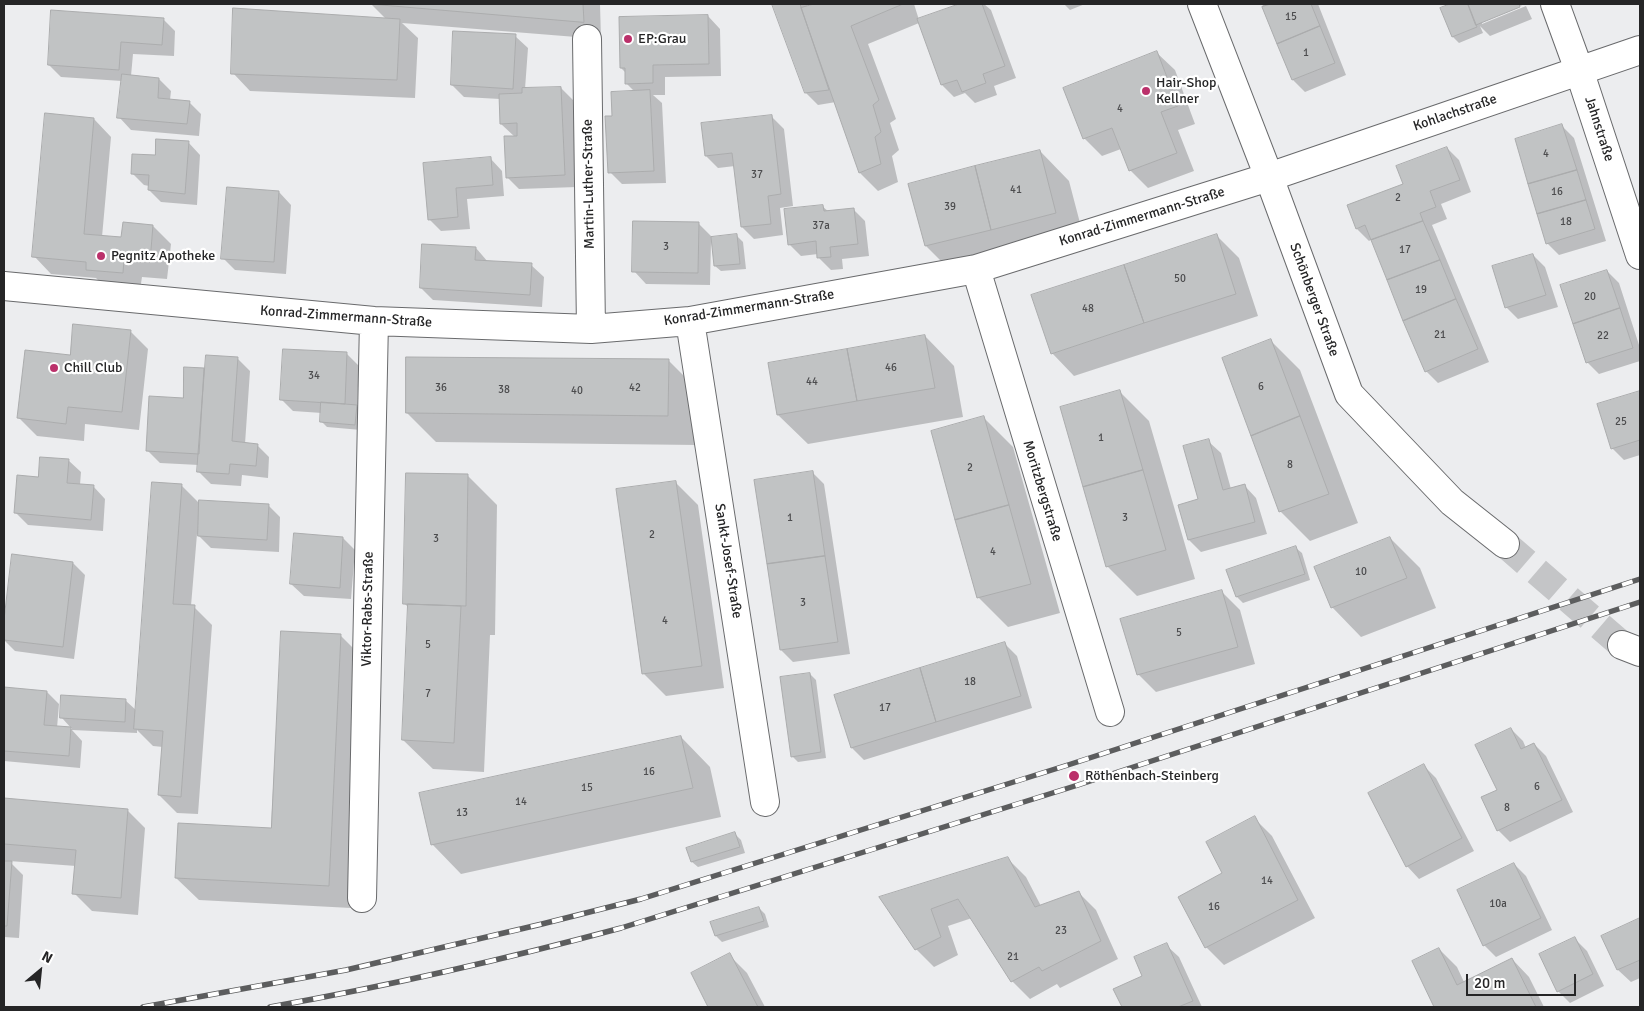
<!DOCTYPE html>
<meta charset="utf-8">
<style>
body{margin:0}
#map{position:relative;width:1644px;height:1011px;overflow:hidden;background:#ecedef;font-family:Signika,sans-serif}
canvas{display:block}
.frame{position:absolute;inset:0;border:5px solid #252526;pointer-events:none}
.north{position:absolute;left:15px;top:946px;width:50px;height:50px;-webkit-text-stroke:4px #fff;paint-order:stroke;rotate:28deg;font-size:14px;font-weight:700;line-height:20px;text-align:center;color:#252526}
.north::after{content:'';display:block;margin:auto;width:18px;height:22px;background:#252526;clip-path:polygon(50% 0,100% 100%,50% 72%,0 100%)}
.scale{position:absolute;left:1466px;top:974px;width:110px;height:22px;box-sizing:border-box;border:2px solid #252526;border-top:0;padding-left:6px;font-size:15px;line-height:18px;white-space:nowrap;color:#252526;-webkit-text-stroke:4px #fff;paint-order:stroke}
</style>
<div id="map">
<canvas width="1644" height="1011"></canvas>
<div class="frame"></div>
<div class="north">N</div>
<div class="scale">20 m</div>
</div>
<script>
const g = document.querySelector('canvas').getContext('2d');
g.lineJoin = 'round';
function fillPath(path, color) { g.fillStyle = color; g.fill(path, 'evenodd'); }
function trace(path, color, width, dash) { g.strokeStyle = color; g.lineWidth = width; g.lineCap = dash ? 'butt' : 'round'; g.setLineDash(dash || []); g.stroke(path); }
function write(font, color, halo, rows, align = 'center') {
  g.font = font + ' Signika,sans-serif'; g.lineWidth = 4.5; g.setLineDash([]); g.textBaseline = 'middle'; g.strokeStyle = halo; g.fillStyle = color; for (const [text, x, y, turn = 0] of rows) {
    g.save(); g.translate(x, y); g.rotate((+turn || 0) * Math.PI / 180); g.textAlign = isNaN(turn) ? turn : align; if (halo) g.strokeText(text, 0, 0); g.fillText(text, 0, 0); g.restore();
  }
}
fillPath(new Path2D(`
 M371,4H600L601,39L402,23L418,38L415,98L250,91L233,73L387,20Z
 M773,4H807L808,7L817,4H914L919,20L963,4H984L991,10L1016,78L994,86L997,95L975,103L965,93L954,97L942,85L919,23L868,44L896,119L890,123L899,150L892,156L898,182L878,191L860,173L836,102L818,105L806,93Z
 M1064,4H1085L1070,10Z
 M1262,4H1318L1346,75L1305,92L1293,80Z
 M1453,4H1525L1482,21V24L1526,6L1532,19L1490,36L1480,26L1483,33L1459,43L1453,37L1442,9Z
 M708,16L720,29L721,76L665,77V95H653L662,103L666,183L622,184L610,172L613,117L635,92L626,83V73L621,68Z
 M163,19L175,31L174,56L133,54L131,76L159,79L171,91L170,100L189,102L201,114L199,136L131,130L119,117L122,81L61,77L49,65Z
 M515,36L528,48L525,89L561,88L573,100L577,187L519,189L507,177L515,137L501,124L500,99L464,97L452,85Z
 M1157,53L1175,70L1195,124L1178,130L1194,171L1148,188L1130,170L1121,149L1102,156L1084,138Z
 M771,116L784,129L793,206L780,208L783,235L754,239L742,227L735,166L718,168L706,156Z
 M94,119L111,137L102,237L123,239L153,226L171,244L167,279L142,277L140,290L105,287L96,278L51,274L34,256Z
 M1562,126L1574,138L1606,241L1559,255L1547,243Z
 M188,142L200,155L197,205L161,202L149,190V186L144,185L132,173L156,157Z
 M1447,148L1459,160L1471,192L1441,204L1447,219L1432,225L1489,362L1438,383L1426,371L1372,239L1369,241L1357,229Z
 M1040,151L1069,181L1085,242L955,275L926,246Z
 M490,158L502,171L504,196L467,199L470,229L441,231L429,219L425,164Z
 M279,192L291,205L286,274L235,270L223,258Z
 M822,206L829,212L853,209L865,221L869,256L842,259L843,269L831,270L819,258L818,254L801,256L789,244Z
 M699,224L711,236V238L737,236L743,242L746,269L721,271L715,266L712,241H711L710,285L646,284L634,271Z
 M1217,236L1239,258L1258,316L1074,376L1052,353Z
 M476,248L488,262L531,265L544,277L542,307L433,300L421,288Z
 M1533,255L1545,267L1558,307L1518,319L1506,307Z
 M1607,271L1619,283L1640,348V361L1599,374L1587,362Z
 M130,331L148,349L139,430L85,424L84,441L37,436L19,418Z
 M925,336L954,366L963,417L808,444L778,415Z
 M1270,340L1300,370L1358,523L1310,541L1280,511Z
 M347,354L359,366L357,406L362,412L361,430L327,427L321,421L322,413L293,411L281,399Z
 M207,357L238,359L250,371L245,444L257,445L269,457L268,478L242,475L241,486L211,484L198,471L199,465L160,463L148,451L184,399L185,368L205,369Z
 M668,360L698,390L697,445L436,442L407,413Z
 M1119,391L1149,421L1195,579L1137,596L1107,566Z
 M1640,393V455L1624,460L1612,448L1599,405Z
 M984,418L1013,447L1060,613L1008,627L979,598L932,432Z
 M1208,441L1221,453L1231,489L1244,485L1256,498L1267,534L1201,552L1189,540L1180,506L1200,500Z
 M68,460L81,472L80,485L93,486L105,499L103,531L28,525L15,512L40,478Z
 M812,472L824,484L850,654L793,662L781,650Z
 M468,476L497,505L495,635H490L484,772L433,769L403,740L409,608L405,604Z
 M675,482L698,505L724,688L666,696L643,673Z
 M181,485L200,504L268,505L280,517L279,552L211,548L197,534L191,606L194,607L212,625L198,814L177,813L159,795L163,747L153,746L137,730V733L72,730L82,741L80,768L4,761V689L47,692L59,704L57,728L72,729L62,718L125,700L137,711Z
 M343,538L355,550L351,599L304,596L291,584Z
 M1390,538L1420,568L1436,608L1361,637L1332,607Z
 M1296,548L1302,553L1310,580L1243,603L1237,597Z
 M13,555L73,563L85,575L74,659L15,651L4,640Z
 M1222,592L1240,610L1255,664L1156,692L1138,674Z
 M340,635L363,658L351,908L199,900L176,878L273,829Z
 M1004,643L1017,656L1032,708L864,760L852,748Z
 M810,674L816,680L826,758L798,762L792,756Z
 M1511,729L1523,741L1526,748L1534,744L1546,756L1573,812L1510,842L1498,830V791Z
 M681,737L710,767L721,817L461,874L432,844Z
 M1424,766L1436,778L1474,851L1419,879L1407,866Z
 M4,800L127,810L145,828L138,915L92,911L74,893L76,866L9,861L23,875L19,938L4,937Z
 M1254,818L1272,836L1315,918L1224,965L1206,947L1224,874Z
 M735,834L741,840L745,853L698,867L692,862Z
 M1008,859L1026,877L1041,906L1078,892L1096,910L1118,959L1060,988L1057,984L1030,999L1012,981L972,918L948,926L958,955L934,967L916,949L881,898Z
 M1514,864L1526,876L1552,930L1496,957L1484,945Z
 M759,908L765,914L769,927L722,942L716,936L712,923Z
 M1640,919V978L1631,982L1618,970L1603,936Z
 M1575,939L1587,951L1604,986L1570,1003L1558,991Z
 M1166,945L1179,957L1202,1007H1123L1115,989L1143,977Z
 M1439,949L1457,967L1464,982L1512,959L1529,977L1544,1007H1435L1413,961Z
 M729,955L747,973L765,1007H710L693,973Z`), '#0003');
const building = new Path2D(`
 M370,4H583L584,22Z
 M772,4H800L829,90L805,93Z
 M814,4H903L851,26L879,100L873,105L881,132L875,137L881,164L859,173L801,8Z
 M959,4H982L1005,66L983,74L986,83L962,92L957,80L941,85L917,19Z
 M1271,4H1311L1320,26L1277,44L1262,7Z
 M1450,4H1468L1477,27L1452,37L1440,8Z
 M1468,4H1519L1520,7L1476,25Z
 M233,8L400,19L397,80L231,74Z
 M51,10L164,18L162,45L121,42L119,70L48,65Z
 M708,15L709,64L653,65V83L625,84V68H620L619,17Z
 M1320,26L1335,63L1292,80L1277,44Z
 M453,31L516,34L513,89L451,85Z
 M1157,51L1178,106L1161,112L1177,153L1129,171L1112,128L1083,139L1063,88Z
 M122,74L159,78L158,98L190,101L187,124L117,118Z
 M561,87L565,175L506,178L504,136H517V123L500,124L499,94L522,93V88Z
 M650,90L654,171L608,173L605,116H612L611,92Z
 M45,113L94,118L84,234L121,237L123,222L153,225L150,262L124,259L123,273L86,270V262L32,257Z
 M772,115L781,194L768,196L771,224L741,227L732,153L705,156L701,123Z
 M1562,124L1577,170L1528,184L1515,139Z
 M156,139L189,141L185,194L148,190L149,175L131,174L132,154L155,155Z
 M1447,147L1460,180L1430,191L1436,207L1420,213L1423,221L1371,240L1365,225L1356,229L1347,205L1403,184L1396,166Z
 M1040,150L1056,213L991,230L975,166Z
 M491,157L493,185L456,188L458,217L428,220L423,163Z
 M975,166L991,230L925,246L908,184Z
 M1577,170L1586,200L1537,214L1528,184Z
 M227,187L279,191L274,262L221,259Z
 M1586,200L1595,229L1546,244L1537,214Z
 M823,205L824,211L854,208L858,244L830,247L831,257L817,258L816,241L788,245L784,209Z
 M633,221L699,222L698,273L632,272Z
 M1423,221L1440,260L1387,280L1371,240Z
 M737,234L740,264L714,266L711,237Z
 M1217,234L1236,294L1144,323L1124,265Z
 M422,244L476,247L475,260L532,263L530,295L420,288Z
 M1533,254L1546,295L1505,308L1492,266Z
 M1440,260L1456,299L1403,321L1387,280Z
 M1124,265L1144,323L1051,354L1031,295Z
 M1607,270L1620,308L1573,324L1560,285Z
 M1456,299L1478,349L1425,372L1403,321Z
 M1620,308L1633,348L1586,363L1573,324Z
 M73,324L131,330L122,412L68,407L66,424L17,418L25,350L70,355Z
 M925,335L935,388L857,401L847,349Z
 M1271,339L1300,416L1251,436L1222,358Z
 M283,349L347,352L345,404L280,400Z
 M847,349L857,401L777,415L768,363Z
 M206,355L238,357L232,441L258,444L256,466L230,464L229,474L197,472Z
 M406,357L669,359L668,416L406,413Z
 M184,367L204,368L199,454L146,451L149,396L183,398Z
 M1120,390L1143,470L1083,487L1060,407Z
 M1640,391V440L1611,449L1597,404Z
 M321,402L357,405L355,425L320,422Z
 M984,416L1009,505L955,520L931,431Z
 M1300,416L1329,494L1279,512L1251,436Z
 M1209,439L1223,490L1245,484L1255,522L1188,540L1178,505L1198,499L1183,446Z
 M40,457L69,459L67,483L94,485L91,520L14,513L17,475L38,477Z
 M1143,470L1166,550L1106,567L1083,487Z
 M813,471L825,556L767,564L754,480Z
 M406,473L468,474L466,606L403,604Z
 M676,481L702,666L642,674L616,489Z
 M152,482L182,484L173,604L195,605L181,797L158,795L163,731L134,729Z
 M199,500L269,504L267,540L198,536Z
 M1009,505L1031,584L977,598L955,520Z
 M294,533L343,537L340,588L290,584Z
 M1390,537L1407,578L1331,608L1314,567Z
 M1296,546L1305,574L1236,597L1226,570Z
 M12,554L73,562L63,647L4,640V620Z
 M825,556L838,642L780,650L767,564Z
 M1222,590L1238,647L1137,675L1120,619Z
 M408,604L461,606L454,743L402,740Z
 M281,631L341,634L329,886L175,878L178,823L271,828Z
 M1005,642L1021,696L936,722L920,668Z
 M920,668L936,722L851,748L834,695Z
 M810,673L821,752L791,757L780,677Z
 M4,687L47,691L44,725L71,727L69,756L4,751Z
 M61,695L126,699L125,722L60,718Z
 M1511,728L1521,749L1534,743L1562,800L1497,831L1481,797L1497,790L1475,745Z
 M681,736L693,788L431,845L419,793Z
 M1424,764L1462,838L1406,867L1368,793Z
 M4,798L128,809L121,898L72,894L76,850L4,844Z
 M1255,816L1298,900L1205,948L1178,897L1222,873L1206,842Z
 M735,832L740,847L691,862L686,848Z
 M1008,857L1035,907L1079,891L1101,941L1042,971L1039,967L1011,982L958,899L931,909L941,937L915,950L879,897Z
 M4,861H12L7,926H4Z
 M1514,863L1541,918L1483,946L1457,890Z
 M759,907L764,921L715,936L710,922Z
 M1640,918V960L1617,970L1601,936Z
 M1575,937L1593,974L1557,992L1539,954Z
 M1167,943L1193,1001L1178,1007H1122L1113,989L1142,976L1134,957Z
 M1439,948L1457,985L1512,958L1536,1007H1434L1412,961Z
 M730,953L758,1007H708L691,973Z`);
fillPath(building, '#c1c3c4');
trace(building, '#abacad', 1);
trace(new Path2D(`
 M1505,544L1622,645`), '#c4c5c7', 28, [28, 14]);
const minor = new Path2D(`
 M1202,4L1269,177L1349,394L1452,502L1505,544
 M1555,4L1579,70L1640,255
 M587,39L591,329
 M976,269L1110,712
 M4,286L374,321L591,329L690,321L976,269L1269,177L1640,50
 M690,321L765,802
 M1622,645L1640,652
 M362,898L374,321`);
trace(minor, '#696a6c', 30);
trace(minor, '#fff', 28);
const rail = new Path2D(`
 M143,1007L346,970L542,924L641,899L1071,764L1640,579
 M270,1007C388,986 506,959 621,928L1078,785L1640,602`);
trace(rail, '#5c5d5e', 5.5);
trace(rail, '#fff', 4, [11]);
for (const [x, y, r, color] of [
 [628,39,5,"#bb316b"],
 [1146,91,5,"#bb316b"],
 [101,256,5,"#bb316b"],
 [54,368,5,"#bb316b"],
 [1074,776,6,"#bb316b"]
]) { const dot = new Path2D(); dot.arc(x, y, r, 0, 2 * Math.PI); g.fillStyle = color; g.fill(dot); trace(dot, '#fff', 2); }
write('11px', '#4c4c4e', null, [
 ["15",1291,17],
 ["1",1306,53],
 ["4",1120,109],
 ["4",1546,154],
 ["37",757,175],
 ["41",1016,190],
 ["16",1557,192],
 ["2",1398,198],
 ["39",950,207],
 ["18",1566,222],
 ["37a",821,226],
 ["3",666,247],
 ["17",1405,250],
 ["50",1180,279],
 ["19",1421,290],
 ["20",1590,297],
 ["48",1088,309],
 ["21",1440,335],
 ["22",1603,336],
 ["46",891,368],
 ["34",314,376],
 ["44",812,382],
 ["6",1261,387],
 ["36",441,388],
 ["42",635,388],
 ["38",504,390],
 ["40",577,391],
 ["25",1621,422],
 ["1",1101,438],
 ["8",1290,465],
 ["2",970,468],
 ["1",790,518],
 ["3",1125,518],
 ["2",652,535],
 ["3",436,539],
 ["4",993,552],
 ["10",1361,572],
 ["3",803,603],
 ["4",665,621],
 ["5",1179,633],
 ["5",428,645],
 ["18",970,682],
 ["7",428,694],
 ["17",885,708],
 ["16",649,772],
 ["6",1537,787],
 ["15",587,788],
 ["14",521,802],
 ["8",1507,808],
 ["13",462,813],
 ["14",1267,881],
 ["10a",1498,904],
 ["16",1214,907],
 ["23",1061,931],
 ["21",1013,957]
]);
write('14px', '#252526', '#fff', [
 ["EP:Grau",638,39],
 ["Hair-Shop",1156,83],
 ["Kellner",1156,99],
 ["Pegnitz Apotheke",111,256],
 ["Chill Club",64,368],
 ["Röthenbach-Steinberg",1085,776]
], 'left');
write('14px', '#252526', '#fff', [
 ["Kohlachstraße",1455,113,-19],
 ["Jahnstraße",1599,129,72],
 ["Martin-Luther-Straße",589,184,-91],
 ["Konrad-Zimmermann-Straße",1142,217,-17],
 ["Schönberger Straße",1314,300,70],
 ["Konrad-Zimmermann-Straße",749,308,-9],
 ["Konrad-Zimmermann-Straße",346,317,4],
 ["Moritzbergstraße",1042,491,73],
 ["Sankt-Josef-Straße",728,561,81],
 ["Viktor-Rabs-Straße",368,609,-89]
]);
</script>
